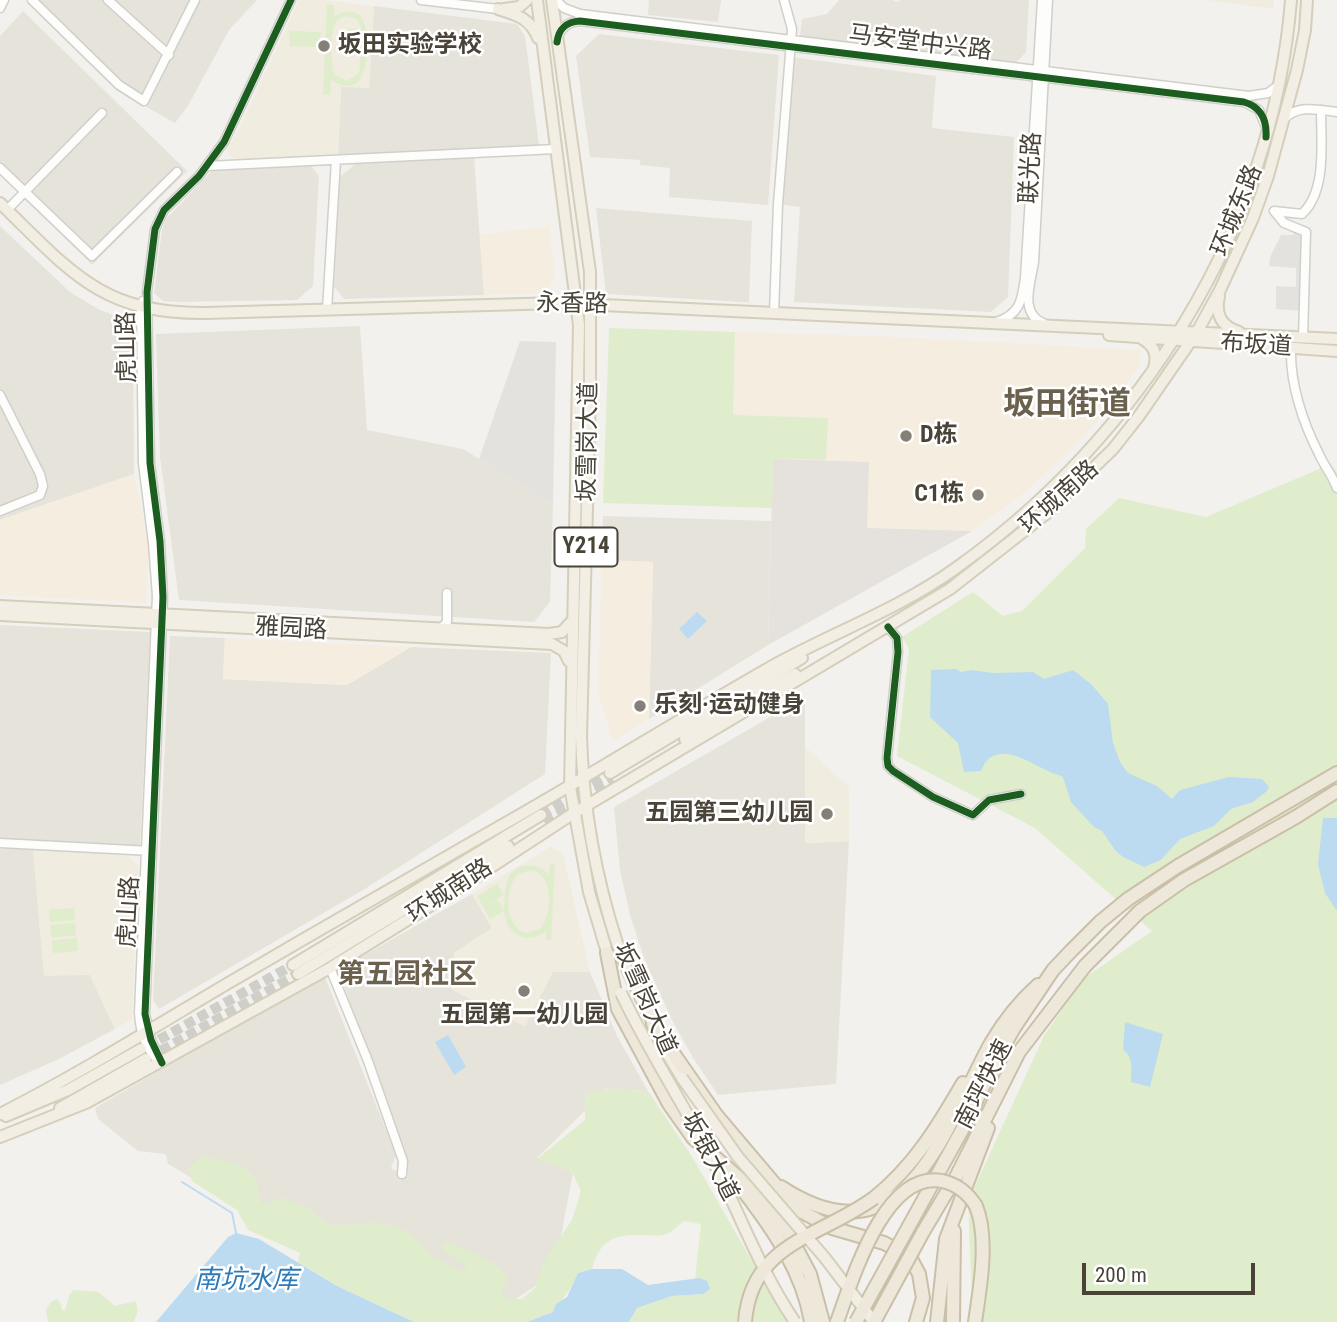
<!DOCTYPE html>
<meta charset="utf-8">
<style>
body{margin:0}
#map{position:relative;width:1337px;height:1322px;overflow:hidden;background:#f2f1ed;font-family:"Roboto Condensed",sans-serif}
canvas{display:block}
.scale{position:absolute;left:1082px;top:1263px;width:173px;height:32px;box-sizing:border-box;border:4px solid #494338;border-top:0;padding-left:9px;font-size:21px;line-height:24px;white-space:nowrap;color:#494338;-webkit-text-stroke:5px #fff;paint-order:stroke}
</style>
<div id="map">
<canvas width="1337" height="1322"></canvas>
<div class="scale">200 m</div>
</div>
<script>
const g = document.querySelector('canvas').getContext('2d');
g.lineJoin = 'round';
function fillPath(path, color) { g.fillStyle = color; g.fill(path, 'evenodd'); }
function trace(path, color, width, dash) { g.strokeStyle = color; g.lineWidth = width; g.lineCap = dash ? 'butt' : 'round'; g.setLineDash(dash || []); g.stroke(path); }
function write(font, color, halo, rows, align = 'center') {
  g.font = font + ' "Roboto Condensed","Noto Sans SC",sans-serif'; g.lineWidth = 5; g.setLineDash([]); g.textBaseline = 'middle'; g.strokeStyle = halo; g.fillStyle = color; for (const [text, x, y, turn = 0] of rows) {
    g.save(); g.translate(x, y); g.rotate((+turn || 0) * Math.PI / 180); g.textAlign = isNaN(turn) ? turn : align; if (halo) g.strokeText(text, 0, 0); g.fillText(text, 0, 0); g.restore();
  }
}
fillPath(new Path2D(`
 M28,0H257L229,30L188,106L175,123L116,90Z
 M649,0H721L718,22L648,15Z
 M839,0H892L897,2L901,0H1029L1026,52L1016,63L800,36L802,19L827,14Z
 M374,6L517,24L525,36L539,145L338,155L341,86L369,88Z
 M23,11L187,171L92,265L0,175V36Z
 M599,34L779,55L768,205L669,197L670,168L640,165V160L590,157L576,56Z
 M790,57L936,76L932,128L1014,137L1008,297L991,312L794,302L800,207L778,204Z
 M474,158L484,295L344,299L334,287L340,177L355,164Z
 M311,166L319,176L313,286L297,300L177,302L163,301L154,293L162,230L166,219L212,171Z
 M596,208L752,221L749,302L760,303L606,294Z
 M0,226L70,292L100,310L133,322L134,474L0,520Z
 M360,326L367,430L463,449L553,505L550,602L534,622L179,600L160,457L156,334Z
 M603,516L771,521L768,645L649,719L653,562L602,560Z
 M0,625L150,632L140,847L0,839Z
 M170,636L225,638L223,679L347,685L411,647L551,653L545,774L363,890L159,1009L153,1000Z
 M805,697V843L849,841L836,1084L718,1095L693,1058L672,1020L644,958L630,915L620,870L614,807Z
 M0,849H33L44,975H90L115,1029L59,1059L0,1085Z
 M472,894L492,928L454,953L553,971L590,972L617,1036L648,1091L607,1089L537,1158L573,1172L554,1274L494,1313L409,1305L168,1164L166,1154L138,1151L98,1119L95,1108L324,975L396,1155L391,1168L408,1177V1160L338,970Z`), '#e6e3da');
fillPath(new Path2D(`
 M549,226L555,280L543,293L484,295L480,235Z
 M735,332L872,336L1139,350L1140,366L1101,417L1072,449L1024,493L972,531L867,528L869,462L826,460L827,419L733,416Z
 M134,474L149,546L146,603L0,595V520Z
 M602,560L653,562L649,719L613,741L598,692Z
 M225,638L411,647L347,685L223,679Z`), '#f5ede0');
fillPath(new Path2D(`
 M773,459L869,462L867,528L972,531L768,645Z`), '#e5e1dc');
fillPath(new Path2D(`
 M299,0H323L374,6L369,88L341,87L338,155L233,160L226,150L237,133Z
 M1207,0H1274L1273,9Z
 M805,747L849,787V841L805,843Z
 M550,847L563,853L590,972H553L525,1027L452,990L454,953L492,928L472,894Z
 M33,849L128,855L138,866L132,1019L115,1029L90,975L44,976Z`), '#f0ecdf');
fillPath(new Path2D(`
 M327,4L334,5V16C366,0 368,31 367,52C366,75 357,98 331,79L330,95H323ZM346,16L357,19L362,29H349L348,53L361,54L359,73L347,81L335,75C330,66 330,30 336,22C340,18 341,18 346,16Z
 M290,31L321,32L320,47L289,46Z
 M609,328L735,332L733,415L828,418L826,460L773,459L772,508L603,503Z
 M1331,464L1337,473V1322H973L968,1201L1044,1036L1083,979L1152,931L1035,828L897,756L909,649L902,637L973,592L1003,616L1022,611L1085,548L1086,529L1119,498L1206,517Z
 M550,863L555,864L551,940H546V931C527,946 506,935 504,911L490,919L477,896L497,884L504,895L488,905L498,900L504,910C505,901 504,890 507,881C514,861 536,862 549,874ZM533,870C554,877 553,914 540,929L526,933C504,926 504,889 518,874Z
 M74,908L75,920L50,922L49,910Z
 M75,923L76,935L52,938L50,925Z
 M77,938L78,951L53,953L52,940Z
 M613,1089L648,1091L691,1155L787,1322H629L637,1308L672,1296L703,1294L695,1280L701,1224L684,1221C679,1225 673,1231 667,1234C660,1237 652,1235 645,1235C614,1234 600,1239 592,1269L578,1273C570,1293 563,1297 553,1312L527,1322H414L337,1286L298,1262L300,1253L248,1230L237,1210L192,1181L189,1169L199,1157C218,1160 248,1161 256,1181C259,1188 260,1197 262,1205L283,1198L310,1209L328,1224L348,1225L371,1222L396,1226L411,1234L434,1257L462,1272L467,1266L444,1251L442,1246L449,1243C469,1250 498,1260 508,1280L501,1290L508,1299H522L536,1287L543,1263L572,1220L581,1191L572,1172L537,1159L585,1120V1093Z
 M73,1290L98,1292L115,1306L135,1301C139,1308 138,1314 134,1320L135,1322H48L46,1309L51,1302L57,1299L61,1304L62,1310L65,1311L69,1296Z`), '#dfedcd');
fillPath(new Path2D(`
 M1294,230L1302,231L1303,311L1276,309V286L1296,287V268L1269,266L1270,257L1281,235H1293Z
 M520,341L556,342L553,505L479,459Z`), '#e4e2de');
fillPath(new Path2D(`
 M697,612L707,621L688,639L679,629Z
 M956,669L961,672L971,670L993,673L1033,672L1044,679L1073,670L1092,685L1108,704L1113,743L1120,762L1128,773L1157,786L1172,799L1180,790L1229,777L1262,779L1269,787L1267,791L1253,802L1231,809L1214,826L1180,839L1161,860L1144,867L1123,857L1115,850L1102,831L1094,827L1071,802L1063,777C1058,774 1053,774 1048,771C1026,761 994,738 981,771L964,772L958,743L930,717L931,670Z
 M1323,818H1337V911L1325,893L1318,864Z
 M1125,1022L1163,1034L1150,1087L1131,1082C1131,1070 1134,1057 1123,1050Z
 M448,1035L466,1067L454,1075L435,1042Z
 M236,1233L259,1239L337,1286L414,1322H156L228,1237Z
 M592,1269H622L648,1285L699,1278L707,1281L710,1289L703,1294L672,1296L637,1308L629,1322H527L553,1312L556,1304L567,1297L578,1273Z`), '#bddbf0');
trace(new Path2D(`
 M182,1182L232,1213L236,1233`), '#bddbf0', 2);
trace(new Path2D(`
 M541,815L610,773
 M545,823L614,781
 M146,1047L293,965
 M148,1058L298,974`), '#d0cec9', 10, [10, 5]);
const minor = new Path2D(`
 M32,0L119,85L144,101L195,0
 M108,0L169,55
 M421,0L498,9
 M556,0L564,8L580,14L1249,96L1268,93L1279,85
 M0,8L4,0
 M558,39C560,27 568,22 580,21L1244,102L1259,110L1266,127
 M1284,119C1298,104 1319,110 1337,112
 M207,166L556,149
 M0,168L92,256L177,172
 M7,210L102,113
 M143,301L141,308L143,463L153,543L157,596L139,1013C140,1031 146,1052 162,1063
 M327,310L336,160
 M774,313L778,204L792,29L784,0
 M996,322C1020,315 1022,300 1025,278L1042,0
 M1045,324C1018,314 1031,283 1034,262L1048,0
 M1303,338L1306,232L1284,223L1274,211L1302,214C1327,191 1321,142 1321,110
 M1291,349C1290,384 1303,423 1319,454C1324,466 1333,476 1337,488
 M0,395L40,474L43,486L40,495L0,511
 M888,627L897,638L898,652L887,758L888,766L893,771L933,797L973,815L989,800L1021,794
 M440,629L447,622V593
 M0,843L151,851
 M330,968L368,1061L403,1161L402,1174
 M162,1063L151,1040L145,1014L163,597L160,541L150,463L147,292L155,229L164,210L199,176L224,142L291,0`);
const major = new Path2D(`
 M537,0L579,325L570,787L589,892L609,959
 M552,0L590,272V394L581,736C583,807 596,879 618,946C628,975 643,1002 656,1030
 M498,9C517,15 530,18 538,38
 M504,9L519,7L527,0
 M0,203C69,270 101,314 205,313L559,303L1337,339
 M1219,296C1215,315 1221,326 1239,332
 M1109,335L1337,351
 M1141,338C1154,345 1158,354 1154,368
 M0,606L549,634L562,632L571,622
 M0,615L552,644L564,651L569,661
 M685,739L795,674
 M610,773L802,658
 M293,965L541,815
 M298,974L508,846
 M665,1050L682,1078
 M60,1108L146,1059
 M0,1114C77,1075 151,1029 225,985C310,935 396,886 481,837C578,783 671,724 767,669C829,634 898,610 956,568C1140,437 1273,227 1291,0
 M6,1116L68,1090L141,1049
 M0,1137L88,1102L330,968L465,884L574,813L950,589L1047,513L1113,449L1139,416L1197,332L1220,290L1253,218L1268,176L1297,70L1305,30L1307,0`);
const highway = new Path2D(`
 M607,953L618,1009L669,1104L693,1138L754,1191L789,1234L810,1274L823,1322
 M653,1024L717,1116L795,1208L832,1228L884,1243L910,1257L919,1274L923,1298L916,1322
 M781,1187C906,1269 944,1128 991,1043C1004,1021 1019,1002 1038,985
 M742,1189C773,1229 803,1272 811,1322
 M874,1198C914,1166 938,1126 963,1083
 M909,1226L961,1132L998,1056L1014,1028L1053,970L1071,951L1100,922L1128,899L1178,866L1337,773
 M923,1232L957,1175L1019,1052L1085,966L1140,911L1184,880L1296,817L1337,791
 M937,1322L946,1239L988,1128
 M953,1322L954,1231
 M975,1322C980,1288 989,1238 976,1206`);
trace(minor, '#d0cfca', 11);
trace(major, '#d5ceba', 14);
trace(highway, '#cabfa8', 16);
trace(minor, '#fdfdfc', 8);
trace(major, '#f2eee4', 10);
trace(highway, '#ede8da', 12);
const majorBridge = new Path2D(`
 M621,993C649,1052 685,1106 714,1163C741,1217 761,1272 795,1322
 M682,1078L738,1157L825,1258L874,1322`);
const highwayBridge = new Path2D(`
 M745,1322C751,1242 821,1237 874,1198
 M837,1322C852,1281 884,1170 942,1181C956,1184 968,1193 976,1206
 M856,1322L909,1226
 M874,1322L923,1232`);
trace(majorBridge, '#d5ceba', 14, []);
trace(highwayBridge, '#cabfa8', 16, []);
trace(majorBridge, '#f2eee4', 10);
trace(highwayBridge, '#ede8da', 12);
trace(new Path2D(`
 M557,42C559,28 566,22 580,21L1244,102C1261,107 1267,120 1266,137
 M888,627L897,638L898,652L887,758L888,766L893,771L933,797L973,815L989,800L1021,794
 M162,1063L151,1040L145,1014L163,597L160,541L150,463L147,292L155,229L164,210L199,176L224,142L291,0`), '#1b5e20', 7);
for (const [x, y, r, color] of [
 [324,46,7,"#848077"],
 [906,436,7,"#848077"],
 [978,495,7,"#848077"],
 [640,706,7,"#848077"],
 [827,814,7,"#848077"],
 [524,991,7,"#848077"]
]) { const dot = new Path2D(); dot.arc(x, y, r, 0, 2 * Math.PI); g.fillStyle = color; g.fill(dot); trace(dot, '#fff', 2.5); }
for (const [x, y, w] of [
 [586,547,63]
]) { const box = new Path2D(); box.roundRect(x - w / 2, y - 19.5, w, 39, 5); g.fillStyle = '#fff'; g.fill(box); trace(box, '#494338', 2); }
write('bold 23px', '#494338', null, [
 ["Y214",586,547]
]);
write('24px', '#494338', '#fff', [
 ["马安堂中兴路",920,44,7],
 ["联光路",1032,168,-87],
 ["环城东路",1238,211,-68],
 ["永香路",572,305,1],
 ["布坂道",1256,346,4],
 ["虎山路",128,347,-91],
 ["坂雪岗大道",589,442,-89],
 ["环城南路",1060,498,-42],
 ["雅园路",291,630,3],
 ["环城南路",450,892,-33],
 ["虎山路",130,912,-87],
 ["坂雪岗大道",644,999,66],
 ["南坪快速",985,1085,-63],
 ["坂银大道",709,1157,63]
]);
write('bold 24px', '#494338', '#fff', [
 ["坂田实验学校",338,46],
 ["D栋",920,436],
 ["C1栋",964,495,"right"],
 ["乐刻·运动健身",654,706],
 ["五园第三幼儿园",813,814,"right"],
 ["五园第一幼儿园",524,1016,"center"]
], 'left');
write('italic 26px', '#2d7ab9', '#fff', [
 ["南坑水库",246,1281]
]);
write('bold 28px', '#6c614e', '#fff', [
 ["第五园社区",407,976]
]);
write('bold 32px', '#6c614e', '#fff', [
 ["坂田街道",1067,406]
]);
</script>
